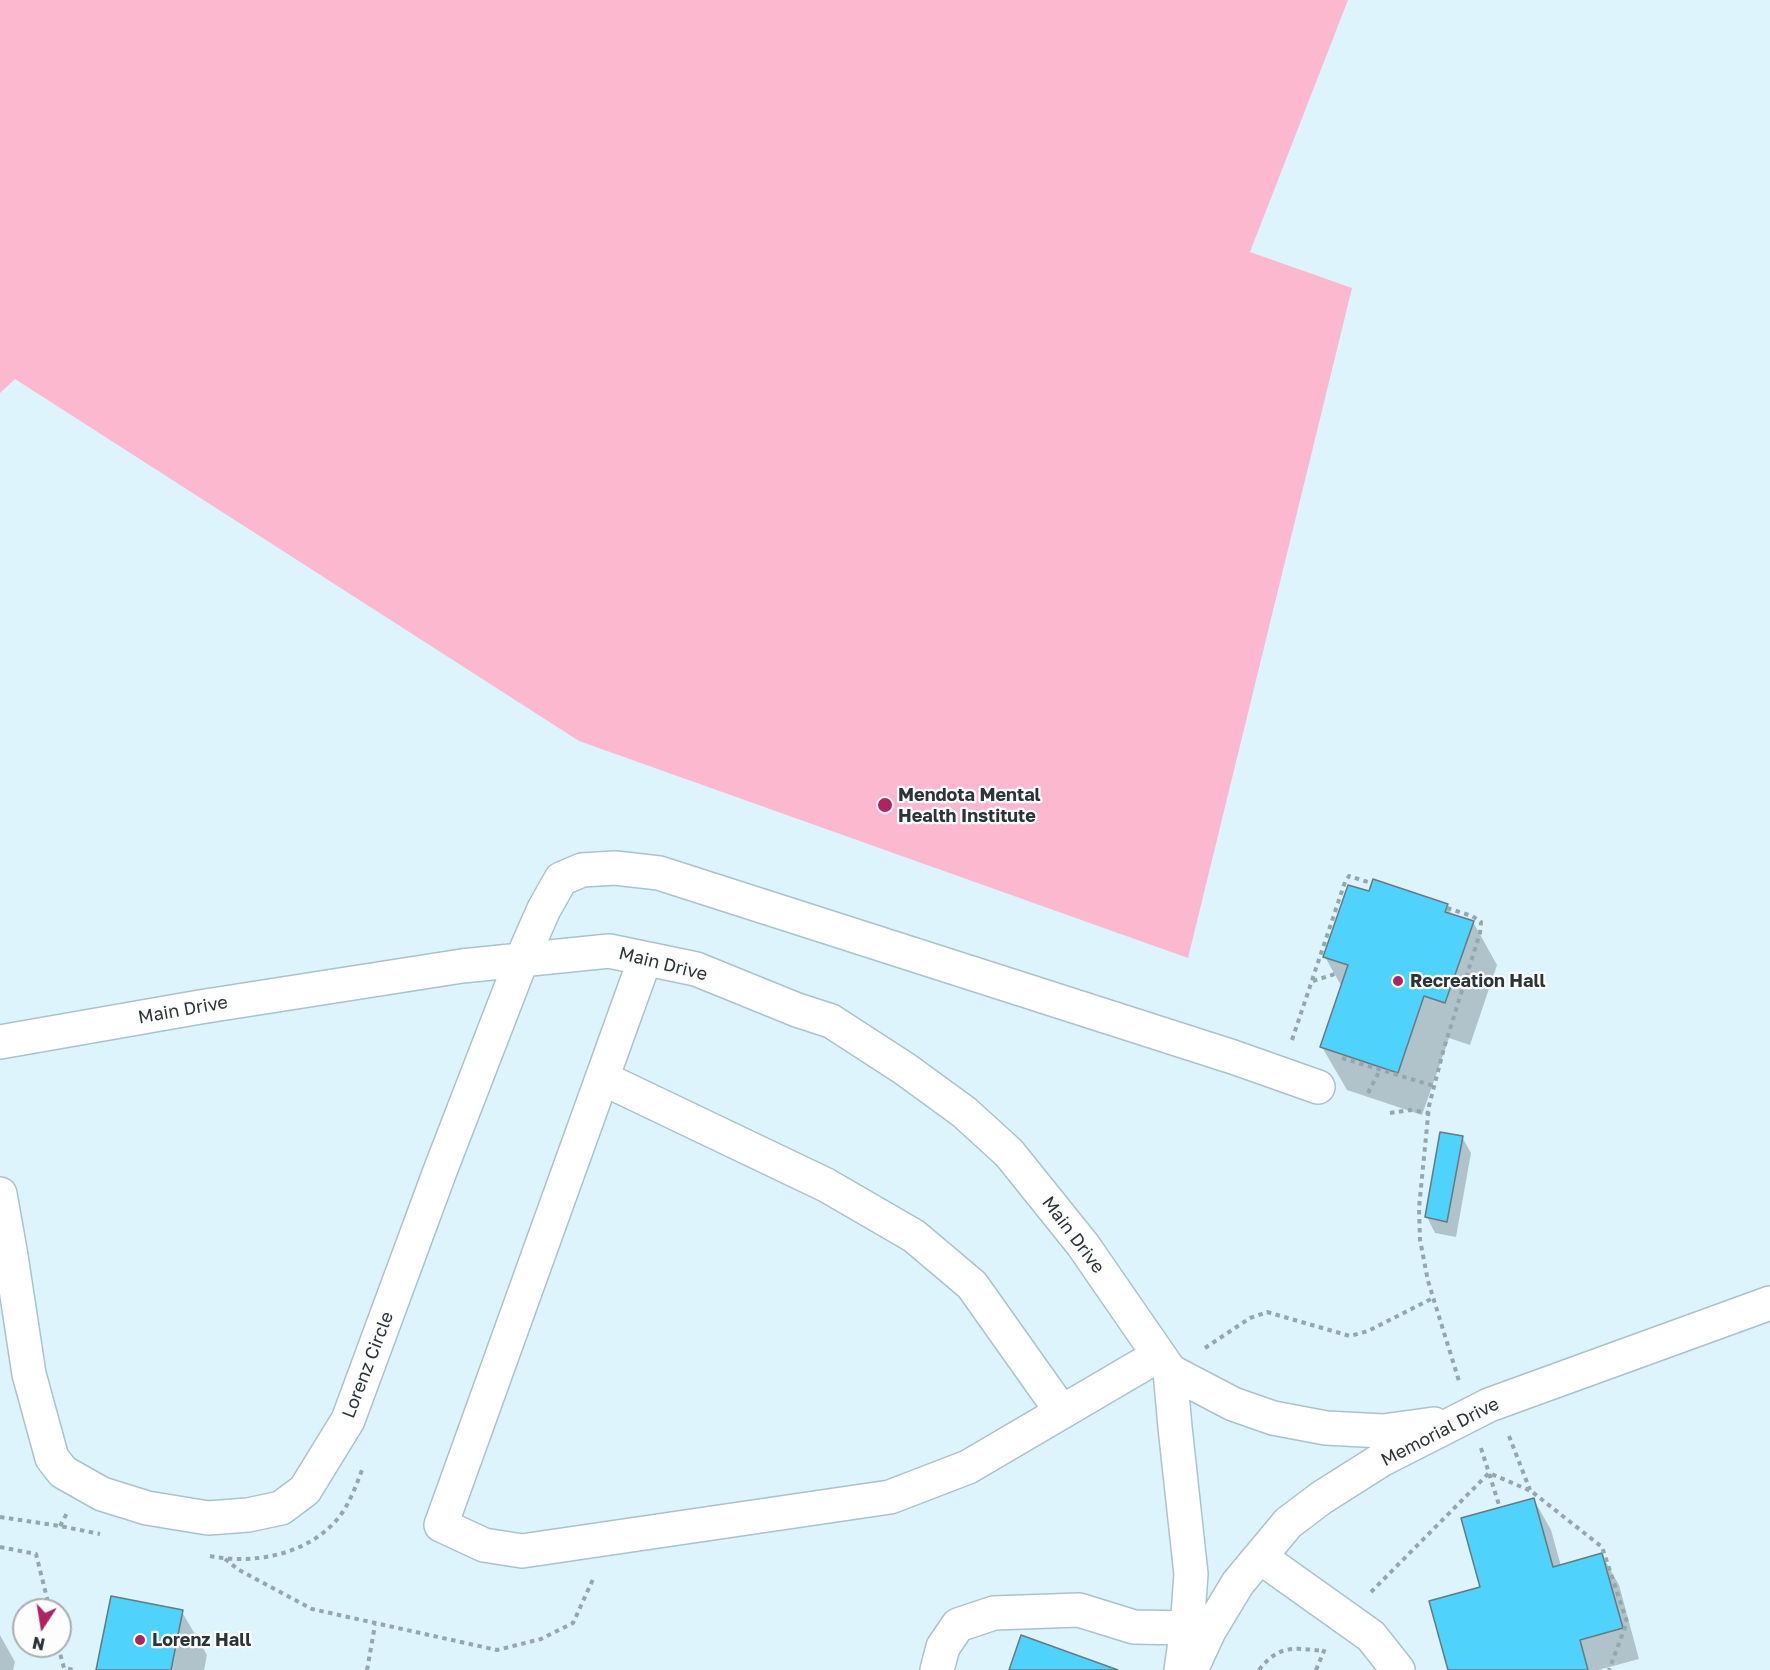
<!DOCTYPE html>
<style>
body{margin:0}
#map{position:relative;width:1770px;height:1670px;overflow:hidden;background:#ddf4fd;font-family:"Golos Text",sans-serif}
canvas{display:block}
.north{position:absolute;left:12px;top:1598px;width:60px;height:60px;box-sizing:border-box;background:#fdfdfd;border:2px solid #a9adae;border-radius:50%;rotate:192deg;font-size:16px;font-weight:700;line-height:24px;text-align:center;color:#2b3437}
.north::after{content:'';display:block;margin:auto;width:21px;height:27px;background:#ae2463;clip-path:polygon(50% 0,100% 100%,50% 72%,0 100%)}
</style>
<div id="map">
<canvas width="1770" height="1670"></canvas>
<div class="north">N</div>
</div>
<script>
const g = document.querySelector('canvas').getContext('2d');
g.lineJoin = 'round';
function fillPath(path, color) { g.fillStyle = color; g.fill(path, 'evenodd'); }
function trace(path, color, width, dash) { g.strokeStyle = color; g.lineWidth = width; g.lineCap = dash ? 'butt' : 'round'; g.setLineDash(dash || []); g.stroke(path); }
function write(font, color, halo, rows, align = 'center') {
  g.font = font + ' "Golos Text",sans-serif'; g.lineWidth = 4.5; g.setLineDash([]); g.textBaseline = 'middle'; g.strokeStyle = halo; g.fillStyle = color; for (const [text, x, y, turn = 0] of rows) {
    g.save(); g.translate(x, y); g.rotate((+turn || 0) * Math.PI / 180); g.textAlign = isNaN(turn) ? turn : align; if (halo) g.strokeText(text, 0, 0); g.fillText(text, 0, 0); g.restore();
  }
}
fillPath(new Path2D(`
 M0,0H1348L1250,252L1352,288L1188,958L579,741L15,379L0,393Z`), '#fcb8ce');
fillPath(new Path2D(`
 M1370,893L1447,906L1452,915L1473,922L1497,965L1470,1045L1449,1038L1422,1115L1347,1090L1322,1047L1342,987L1325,957Z
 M1462,1137L1471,1153L1456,1237L1435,1233L1427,1217Z
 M1534,1500L1551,1530L1561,1566L1602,1555L1619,1585L1639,1659L1598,1670H1450L1482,1588Z
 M182,1612L207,1655L204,1670H98Z
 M0,1635L15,1662L13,1670H0Z`), '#0003');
const building = new Path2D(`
 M1373,879L1448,904L1445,912L1474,921L1445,1003L1424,996L1398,1073L1320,1047L1348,965L1323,957L1348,885L1369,891Z
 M1440,1132L1463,1136L1447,1222L1425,1217Z
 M1534,1498L1553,1567L1602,1553L1623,1628L1580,1640L1588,1670H1448L1429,1601L1480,1587L1461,1518Z
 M111,1596L183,1610L171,1670H96Z
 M1021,1635L1118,1670H1009Z`);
fillPath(building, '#4fd2fc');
trace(building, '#657a82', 1.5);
const minor = new Path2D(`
 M645,959L441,1525L484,1545L522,1551L890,1497L968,1467L1159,1355
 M0,1042L200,1007L462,966L609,951L696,969L797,1010L831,1021L905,1069L964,1112L1009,1153L1083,1245L1170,1371L1175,1427L1191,1574L1187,1628L1181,1670
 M602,1078L826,1185L914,1236L972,1285L1062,1412
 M0,1194L11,1256L29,1374L52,1458L63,1472L102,1494L147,1508L208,1518L248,1515L281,1508L305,1490L348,1420L440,1171L522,959L544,909L561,879L582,870L615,868L659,873L1233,1057L1318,1087
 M1170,1371L1233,1404L1273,1418L1326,1428L1383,1431L1434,1424
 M1260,1557L1371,1636L1398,1670
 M937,1670L943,1647L958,1625L994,1613L1079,1610L1134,1627L1187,1628
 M1191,1670L1209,1631L1238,1583L1288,1523L1321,1498L1381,1460L1489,1405L1770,1303`);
trace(minor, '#acc2cb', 36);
trace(new Path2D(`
 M1447,908L1472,916L1481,922L1480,933L1444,1048L1429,1106L1419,1208L1420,1240L1428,1281L1459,1381
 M1313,981L1335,974
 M1292,1040L1345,882L1349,876L1371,883
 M1342,1058L1434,1086
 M1368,1093L1380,1070
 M1390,1113L1410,1110L1429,1113
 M1205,1348L1250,1318L1267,1312L1350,1336L1368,1331L1433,1298
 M1509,1436L1530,1490
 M1481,1448L1500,1508
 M0,1517L60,1526L100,1534
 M60,1526L67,1513
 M0,1547L36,1554L50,1610
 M210,1556C256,1565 310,1554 340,1516C350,1502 356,1486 362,1470
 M225,1559L239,1570L312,1609L497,1650L541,1639L573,1623L594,1577
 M1371,1592L1489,1473L1531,1491L1602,1547L1627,1622L1609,1670
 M58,1646L64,1668L74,1670
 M367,1670L375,1625
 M1259,1670C1279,1644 1294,1648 1324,1651
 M1316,1670L1326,1646`), '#95a6ad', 4, [4.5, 4.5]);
trace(minor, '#fff', 33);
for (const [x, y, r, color] of [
 [885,805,8,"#ae2463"],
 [1398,981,6,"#ae2463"],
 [140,1640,6,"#ae2463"]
]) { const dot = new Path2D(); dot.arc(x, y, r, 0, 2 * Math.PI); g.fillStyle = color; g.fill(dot); trace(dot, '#fdfdfd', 2); }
write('bold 18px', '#2b3437', '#fdfdfd', [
 ["Mendota Mental",898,795],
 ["Health Institute",898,816],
 ["Recreation Hall",1410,981],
 ["Lorenz Hall",152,1640]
], 'left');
write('18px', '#2b3437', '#fdfdfd', [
 ["Main Drive",663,964,14],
 ["Main Drive",183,1010,-10],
 ["Main Drive",1073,1235,53],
 ["Lorenz Circle",368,1365,-69],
 ["Memorial Drive",1440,1432,-27]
]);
</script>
